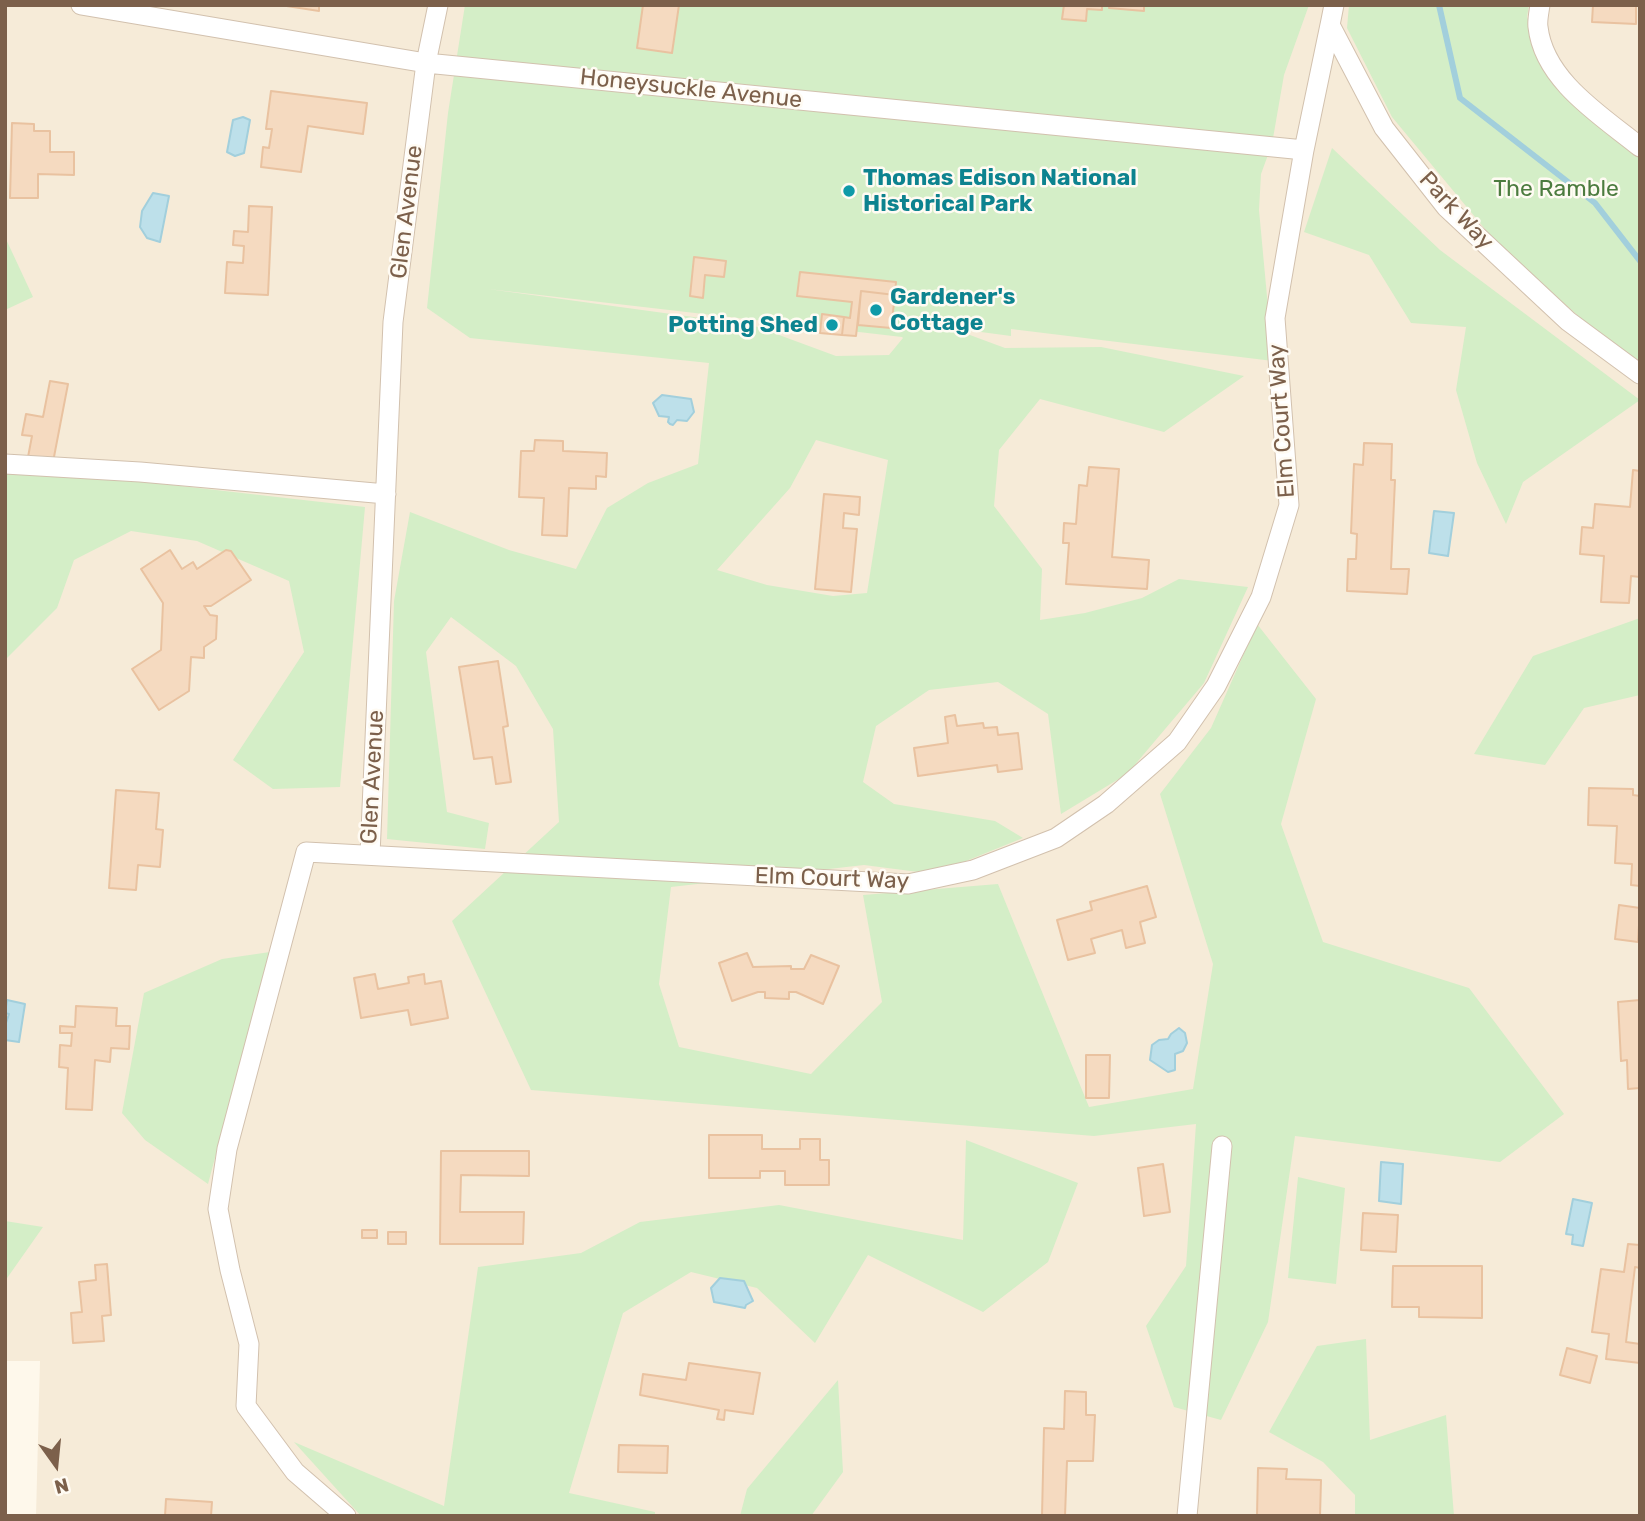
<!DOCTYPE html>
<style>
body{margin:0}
#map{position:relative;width:1645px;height:1521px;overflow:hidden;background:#fef8eb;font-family:Rubik,sans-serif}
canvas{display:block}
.frame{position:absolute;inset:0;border:7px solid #7c604b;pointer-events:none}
.north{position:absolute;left:21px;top:1430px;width:70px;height:70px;-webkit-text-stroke:5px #fffbf3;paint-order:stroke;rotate:165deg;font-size:19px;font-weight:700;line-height:28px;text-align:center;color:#7c604b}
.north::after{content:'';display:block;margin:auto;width:24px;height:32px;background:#7c604b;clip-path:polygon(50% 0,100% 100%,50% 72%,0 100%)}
</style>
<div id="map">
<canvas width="1645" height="1521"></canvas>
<div class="frame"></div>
<div class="north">N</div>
</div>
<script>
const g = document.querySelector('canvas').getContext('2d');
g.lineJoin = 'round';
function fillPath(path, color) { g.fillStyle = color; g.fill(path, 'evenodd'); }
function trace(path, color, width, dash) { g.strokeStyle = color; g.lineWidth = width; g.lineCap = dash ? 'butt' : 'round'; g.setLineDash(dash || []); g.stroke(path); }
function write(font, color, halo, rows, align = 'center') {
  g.font = font + ' Rubik,sans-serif'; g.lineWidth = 5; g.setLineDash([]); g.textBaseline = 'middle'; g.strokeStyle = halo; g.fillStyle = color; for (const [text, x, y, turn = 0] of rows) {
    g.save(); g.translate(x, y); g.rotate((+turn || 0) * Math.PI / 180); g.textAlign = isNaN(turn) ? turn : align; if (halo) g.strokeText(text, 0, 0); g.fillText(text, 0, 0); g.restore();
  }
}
fillPath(new Path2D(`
 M5,5H1640V1516H36L40,1361H5Z`), '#f6ebd8');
fillPath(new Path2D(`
 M465,5H1309L1284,75L1272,144L1261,174L1259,210L1273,361L1011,329V336L951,328L1005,348L1101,347L1244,376L1164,432L1040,399L999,450L994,506L1042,569L1040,620L1085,613L1142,598L1179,579L1248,587L1204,683L1127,774L1061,814L1048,714L998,682L929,690L876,726L863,782L894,804L995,821L1023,838L934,874L864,865L671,887L659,984L679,1047L811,1074L882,1002L863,895L998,884L1089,1107L1193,1089L1213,964L1160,794L1211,728L1257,624L1316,699L1281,824L1323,942L1469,988L1564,1114L1500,1162L1295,1136L1268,1322L1221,1420L1174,1407L1146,1326L1186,1266L1196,1124L1094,1136L531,1090L452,921L559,822L553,729L516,666L451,617L426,652L447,812L489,823L485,849L387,839L394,601L410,512L509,550L576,569L607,508L648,483L698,464L709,363L470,338L427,308L448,113ZM488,289L902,337L903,338L889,355L836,356L752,325ZM816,440L888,460L867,593L833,596L767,585L717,570L790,488Z
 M1349,5H1529L1527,17L1549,77L1640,156V364L1586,323L1495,241L1392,117L1347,28Z
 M1332,148L1440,250L1640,400L1523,482L1506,524L1477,463L1456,390L1466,327L1411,323L1369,255L1304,232Z
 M5,237L33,297L5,310Z
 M5,466L365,507L340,787L273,789L233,760L304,652L289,581L197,541L131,531L74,560L57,608L5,660Z
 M1640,618V695L1584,708L1545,765L1474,754L1533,656Z
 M270,952L208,1184L145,1140L122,1113L144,993L222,959Z
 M966,1140L1078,1183L1048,1262L983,1312L868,1255L815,1343L757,1288L691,1272L623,1313L569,1493L655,1512V1516H361L294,1442L444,1506L478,1267L581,1253L640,1222L779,1205L963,1240Z
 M1298,1177L1345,1188L1336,1284L1288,1278Z
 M5,1221L43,1227L5,1281Z
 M1366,1339L1370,1440L1446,1415L1454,1516H1355V1495L1323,1462L1269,1432L1317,1346Z
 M838,1380L843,1472L811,1516H740L747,1489Z`), '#d4eec7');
const water = new Path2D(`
 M243,117L250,120L244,153L235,156L227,152L233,120Z
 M153,193L169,196L160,242L147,238L140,227L142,211Z
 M662,395L691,399L694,412L687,421L677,420L673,425L670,424L668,422L669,417L659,416L653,403Z
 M1434,511L1454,513L1448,556L1429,553Z
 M7,1000L25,1004L19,1042L5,1040V1026L9,1014L5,1013Z
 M1179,1028L1185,1033L1187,1043L1183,1051L1175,1054V1070L1168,1072L1150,1060L1152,1045L1159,1040L1168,1039L1171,1034Z
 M1381,1162L1403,1164L1401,1204L1379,1201Z
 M1573,1199L1592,1203L1583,1246L1572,1244L1573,1235L1566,1234Z
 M720,1278L744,1281L753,1301L746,1305L745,1308L714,1302L711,1288Z`);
fillPath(water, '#bde0ea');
trace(water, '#a2cfdc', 2);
trace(new Path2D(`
 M1439,5L1460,98L1595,203L1640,261`), '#a2cfdc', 6);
const building = new Path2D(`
 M280,5H319V11Z
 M643,5H679L672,53L637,48Z
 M1064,5H1102V10L1087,9L1086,21L1062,19Z
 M1110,5H1144V11L1109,8Z
 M1593,5H1636V24L1592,22Z
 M271,91L367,103L363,134L308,126L301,172L261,167L263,147L269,148L272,129H266Z
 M12,123L34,124V131H50V152H74V175L38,174V198H10Z
 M249,206L272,207L268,295L225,293L227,262L243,263L244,246L233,245L234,231L248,232Z
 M694,257L726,261L724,277L705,275L703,298L690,296Z
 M800,272L896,282L895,295L861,291L856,336L842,335L844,317L850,318L852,302L797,296Z
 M861,291L895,295L891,328L858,325Z
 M822,314L844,317L842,335L820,333Z
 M50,381L68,384L53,462L28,457L32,436L22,435L26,414L43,417Z
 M535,440L563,441V451L607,453L606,477L596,476V489L569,488L567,536L542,535L544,498L519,497L521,451H534Z
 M1364,443L1392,444L1391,480H1395L1391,569H1409L1407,594L1347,591L1348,559H1356L1357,534L1351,533L1354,464L1363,465Z
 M1089,467L1119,469L1112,557L1149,560L1147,589L1066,584L1069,543H1063L1064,523L1076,524L1079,485L1087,486Z
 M1633,470L1640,471V577L1631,576L1629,603L1601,602L1604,556L1580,554L1582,527L1593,528L1595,504L1630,507Z
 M824,494L860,497L859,515L844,513L843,528L857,529L851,592L815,589Z
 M170,550L182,569L193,562L197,569L226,550L231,551L251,580L211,606H204L210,615L217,616L216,639L204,647V658L191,657L189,691L159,710L132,669L161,650L163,603L141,569Z
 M498,661L508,726L503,727L511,782L496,784L492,757L474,759L459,667Z
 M955,715L957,726L983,723L984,728L997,727L998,735L1018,733L1022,769L998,772L997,765L918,776L914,748L948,743L945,717Z
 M1589,788L1633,789V795L1640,796V886L1631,885L1632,864L1615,863L1617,826L1588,825Z
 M116,790L159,793L156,829L163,830L160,867L138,865L136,890L109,888Z
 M1147,886L1156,917L1140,922L1145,943L1126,948L1122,930L1091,939L1095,953L1068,960L1057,920L1092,910L1090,902Z
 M1619,905L1640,908L1638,942L1615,939Z
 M747,953L753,967L791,966V969H804L811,955L839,966L823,1004L796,992H789V999L765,998V992H758L732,1001L719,963Z
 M375,974L378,989L409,983L408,977L424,974L425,984L441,981L448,1018L411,1025L408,1010L361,1018L354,978Z
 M1640,1000V1088L1628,1089L1627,1060L1621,1061L1618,1002Z
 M76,1006L117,1008L116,1026H130L129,1049L111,1048L110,1062L95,1060L92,1110L66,1109L68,1068L59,1067L60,1045L71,1046L72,1033H60V1026L75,1027Z
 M1086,1055H1110L1109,1098H1086Z
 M709,1135H762V1149H800V1139H820V1160H829V1185H785V1171H760V1178H709Z
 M441,1151H529V1176L461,1175L460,1212H524L523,1244H440Z
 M1163,1164L1170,1212L1144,1216L1138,1168Z
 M1363,1213L1398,1215L1396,1252L1361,1250Z
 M362,1230H377V1238H362Z
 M388,1232H406V1244H388Z
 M1628,1244L1640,1245V1268L1635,1267L1626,1342L1640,1344V1363L1606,1359L1609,1334L1592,1332L1601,1269L1624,1272Z
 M107,1264L111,1315L102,1316L104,1341L73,1343L71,1313L82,1312L79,1282L96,1280L95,1265Z
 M1393,1266H1482V1318L1419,1317V1307H1392Z
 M1567,1348L1597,1356L1590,1383L1560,1375Z
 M689,1363L760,1373L753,1414L725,1410L724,1420L717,1419L719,1410L640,1395L643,1374L686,1380Z
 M1065,1391L1086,1392V1415H1095L1093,1461H1067L1065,1516H1042L1044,1428L1064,1429Z
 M619,1445L668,1446L667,1473L618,1472Z
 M1258,1468L1287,1469L1286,1479L1321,1480L1320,1516H1257Z
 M166,1499L212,1502L211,1516H165Z`);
fillPath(building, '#f5dac0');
trace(building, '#e9c2a0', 2);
const minor = new Path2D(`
 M81,5L426,63L1304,150
 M1334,5L1330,25L1384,128L1446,207L1568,321L1640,374
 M1540,5C1539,12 1537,21 1538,27C1544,81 1602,116 1640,147
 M5,464L140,472L386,494
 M370,855L393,322L426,63L438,5
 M346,1516L295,1472L246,1406L249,1344L230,1270L218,1209L227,1149L306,852L908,884L973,870L1056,838L1106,804L1177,742L1216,686L1261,597L1289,505L1275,318L1304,150L1330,25
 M1187,1516L1222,1146`);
trace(minor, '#d2c1ae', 21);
trace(minor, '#fff', 19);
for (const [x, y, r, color] of [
 [849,191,7,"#0f9aa8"],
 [876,310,7,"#0f9aa8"],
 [832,325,7,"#0f9aa8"]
]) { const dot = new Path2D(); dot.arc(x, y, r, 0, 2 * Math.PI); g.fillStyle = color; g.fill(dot); trace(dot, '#fffbf3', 2.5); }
write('23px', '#7c604b', '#fffbf3', [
 ["Honeysuckle Avenue",691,89,6],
 ["Park Way",1456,211,47],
 ["Glen Avenue",407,212,-83],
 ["Elm Court Way",1282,421,-94],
 ["Glen Avenue",373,777,-87],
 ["Elm Court Way",832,879,2]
]);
write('bold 23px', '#0d838f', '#fffbf3', [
 ["Thomas Edison National",863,178],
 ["Historical Park",863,204],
 ["Gardener's",890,297],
 ["Cottage",890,323],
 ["Potting Shed",818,325,"right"]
], 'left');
write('23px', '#4c7c3f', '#fffbf3', [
 ["The Ramble",1556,189]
]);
</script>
